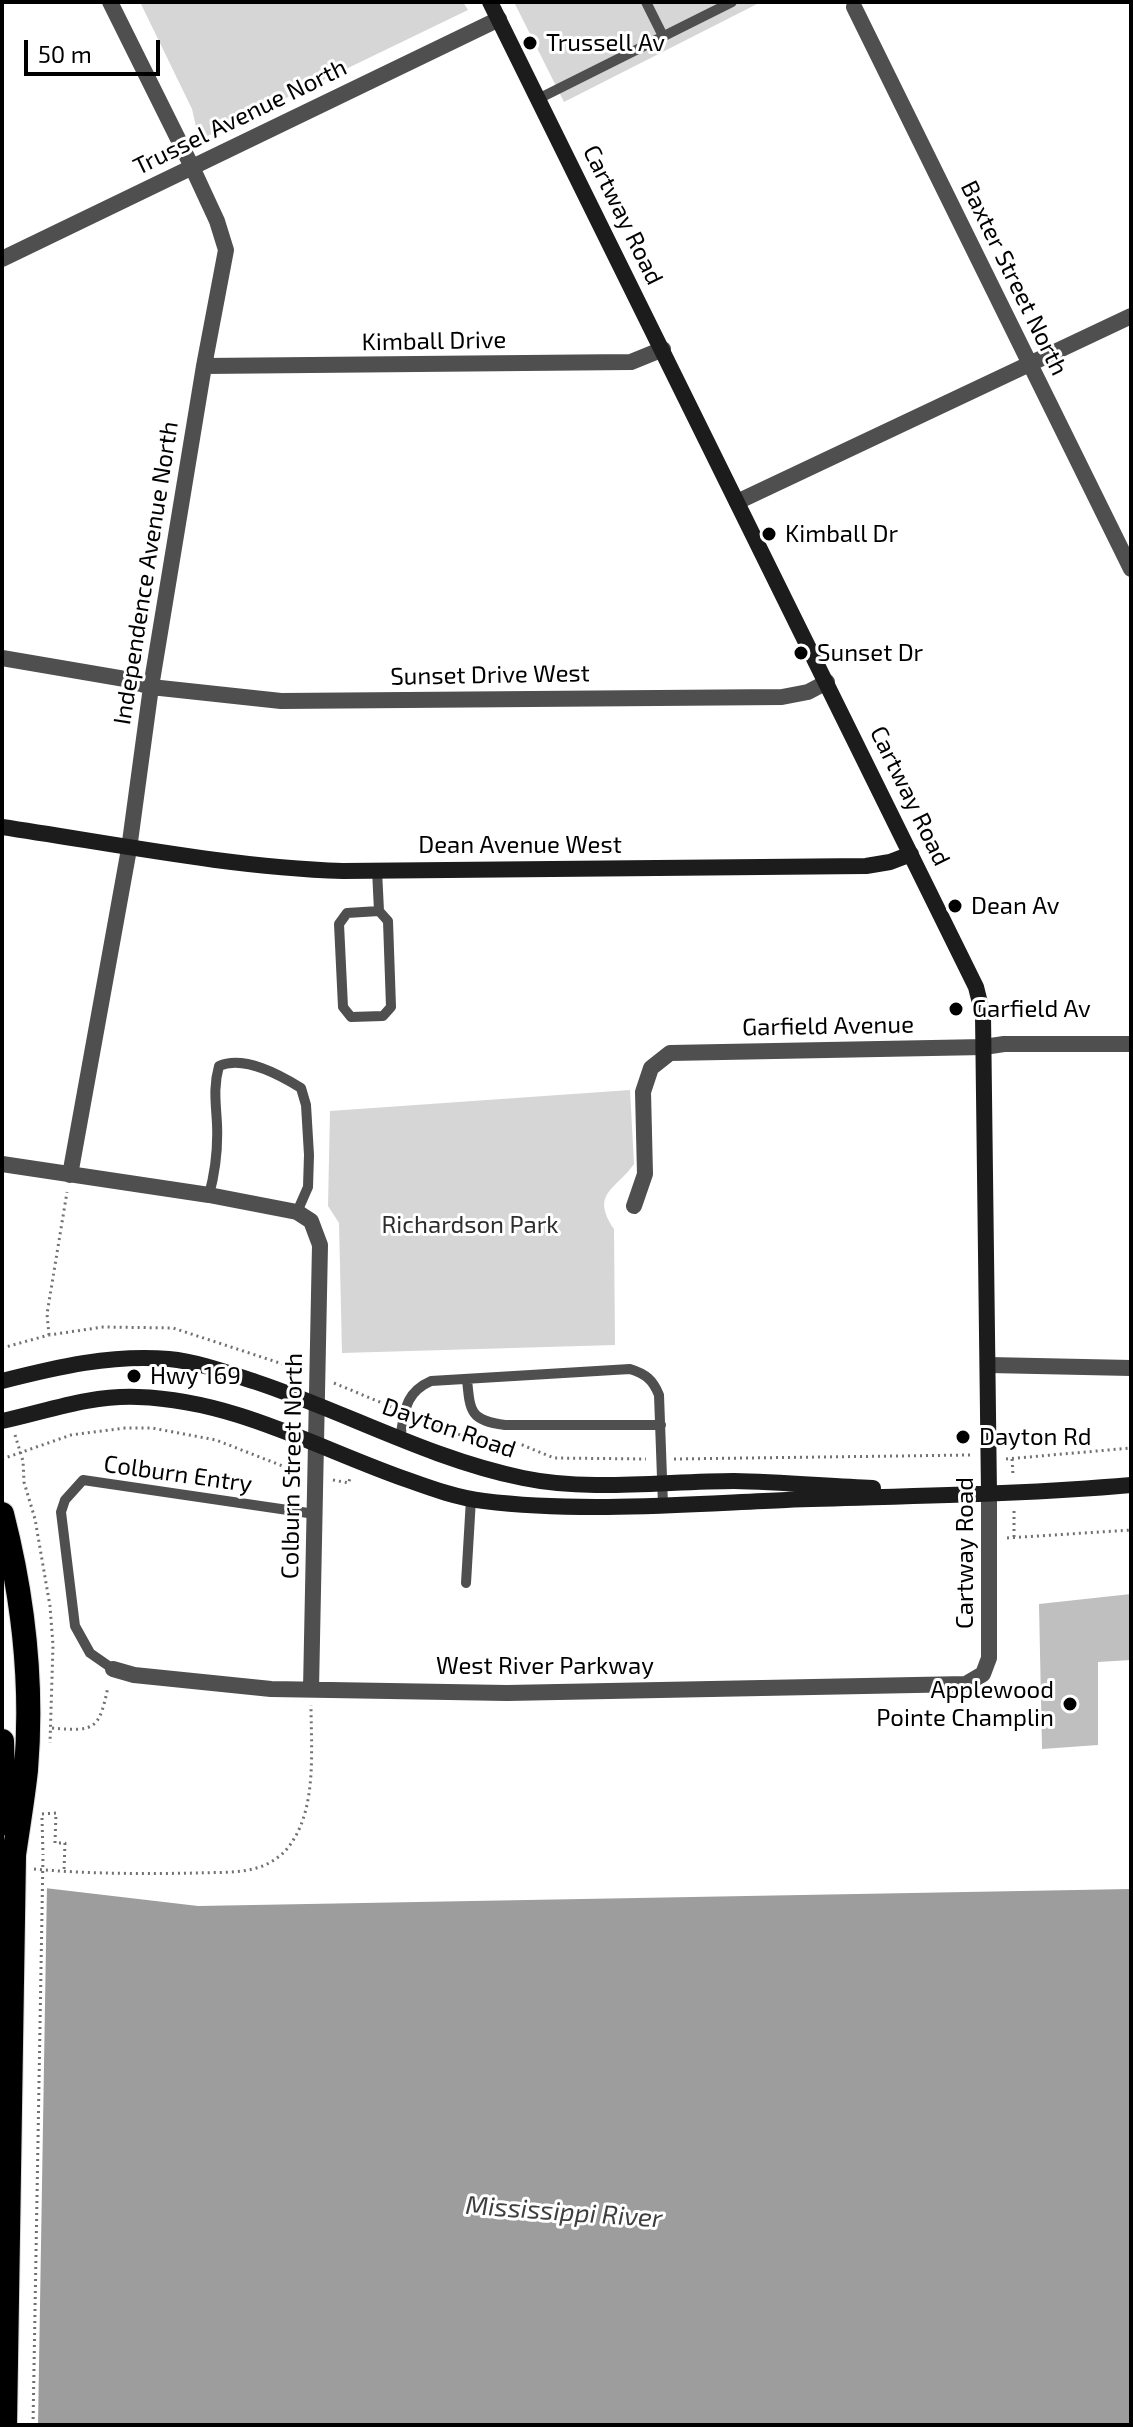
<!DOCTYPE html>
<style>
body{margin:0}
#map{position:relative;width:1133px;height:2427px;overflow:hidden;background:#fff;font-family:"Exo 2",sans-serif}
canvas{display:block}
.frame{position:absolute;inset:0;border:4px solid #000;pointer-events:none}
.scale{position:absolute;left:24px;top:40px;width:136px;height:36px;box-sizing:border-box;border:4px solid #000;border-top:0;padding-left:10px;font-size:24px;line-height:28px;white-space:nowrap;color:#000;-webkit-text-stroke:6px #fff;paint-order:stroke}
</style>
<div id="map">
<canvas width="1133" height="2427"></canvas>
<div class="frame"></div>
<div class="scale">50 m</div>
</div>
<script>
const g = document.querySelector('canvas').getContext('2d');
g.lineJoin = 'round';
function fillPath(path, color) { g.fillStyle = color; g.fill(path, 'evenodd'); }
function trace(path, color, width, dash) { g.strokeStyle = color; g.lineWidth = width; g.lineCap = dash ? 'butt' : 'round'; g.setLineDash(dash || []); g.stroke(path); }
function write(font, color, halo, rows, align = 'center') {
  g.font = font + ' "Exo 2",sans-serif'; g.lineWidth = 6; g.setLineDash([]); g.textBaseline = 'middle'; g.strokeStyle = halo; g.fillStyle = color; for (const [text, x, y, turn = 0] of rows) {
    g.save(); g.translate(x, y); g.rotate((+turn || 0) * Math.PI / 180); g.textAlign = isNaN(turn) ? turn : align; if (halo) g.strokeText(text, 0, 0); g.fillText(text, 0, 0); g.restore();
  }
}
fillPath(new Path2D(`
 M140,2H463L468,10L199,140L192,109Z
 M514,2H761L564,102Z
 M630,1090L634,1164C616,1190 590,1193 614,1229L615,1345L342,1353L339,1223L328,1206L330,1111Z`), '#d6d6d6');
fillPath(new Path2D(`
 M2,1883L198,1906L1131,1889V2425H2Z`), '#9d9d9d');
fillPath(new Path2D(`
 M2,1879L47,1884L38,2425H2Z`), '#fff');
fillPath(new Path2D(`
 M1131,1594V1660L1098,1662V1745L1042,1749L1039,1604Z`), '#bfbfbf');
const highway = new Path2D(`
 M2,1514C23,1596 33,1685 26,1770C23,1798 18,1827 14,1855
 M2,1741L3,1774L10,1825`);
trace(highway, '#dbdbdb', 26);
trace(new Path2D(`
 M49,1335L47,1314L67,1192
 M2,1348L49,1335L103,1327L173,1328L301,1370
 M334,1383L394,1408
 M419,1419L489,1446L520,1444L554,1458L646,1459
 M15,1435L23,1461L24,1482L35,1519L50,1606L53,1645L50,1743
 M2,1459L71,1435L125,1428H152L216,1440L298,1472
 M674,1459L970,1455
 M1006,1459L1131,1448
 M1012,1459L1013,1475
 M333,1480L349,1483L350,1476
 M1014,1511V1537
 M1007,1538L1131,1530
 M52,1728C96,1732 99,1729 108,1687
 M42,1814L56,1813L55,1843H65L64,1870
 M42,1818L43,1855
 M34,1869C88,1874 144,1874 198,1873C220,1872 244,1874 265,1865C276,1860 286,1852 292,1842C317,1805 311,1747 311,1705`), '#717171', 3, [2, 4]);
trace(new Path2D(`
 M646,2L663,36
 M538,99L732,2
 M377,870L379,911L388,921L391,1007L383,1016L351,1017L343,1007L339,924L347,913L379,911
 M209,1195C215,1173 218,1147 217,1124C216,1104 213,1087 219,1066C244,1055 280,1075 301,1088L306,1105L309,1155L308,1187L297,1212
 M467,1379C470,1412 470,1420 505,1425H661
 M400,1438C405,1412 404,1393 431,1381L630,1369C646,1374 653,1380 659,1395L663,1505
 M466,1583L471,1499
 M113,1669L90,1653L75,1626L61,1512L65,1500L83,1480L315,1514`), '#4f4f4f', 10);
trace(new Path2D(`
 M854,7L1131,569
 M2,259L499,19
 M204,366L631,362L663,349
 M737,502L1131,316
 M2,658L125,679L151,687L281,701L782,697L808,692L827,682
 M2,1164L209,1195L297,1212L311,1221L320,1245L311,1689
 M70,1175L129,849L151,687L204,366L226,250L217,221L192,167L110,2
 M634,1206L645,1174L643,1092L651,1068L670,1053L984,1047L1004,1044H1131
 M989,1365L1131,1368
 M113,1669L134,1675L271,1689L507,1693L966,1684L983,1674L989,1658V1493`), '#4f4f4f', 16);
trace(new Path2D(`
 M490,2L976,987L983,1015L989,1493
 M2,827C116,844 228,867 343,871L866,866L890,862L911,854
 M2,1381C57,1367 112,1354 169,1359C199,1362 228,1373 256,1382C346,1412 430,1459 523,1478C590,1492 666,1481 734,1481C780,1482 827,1486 873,1488
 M2,1421C48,1411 90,1395 138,1397C235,1400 319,1449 408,1480C433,1489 458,1498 484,1501C581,1513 689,1504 786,1500C901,1496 1017,1495 1131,1485`), '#1c1c1c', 16);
trace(highway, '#000', 24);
const highwayBridge = new Path2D(`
 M5,2425L14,1855`);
trace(highwayBridge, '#dbdbdb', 26, []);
trace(new Path2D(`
 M33,2425L43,1855`), '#717171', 3, [2, 4]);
trace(highwayBridge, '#000', 24);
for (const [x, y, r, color] of [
 [530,43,8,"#000"],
 [769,534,8,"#000"],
 [801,653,8,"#000"],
 [955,906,8,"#000"],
 [956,1009,8,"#000"],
 [134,1376,8,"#000"],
 [963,1437,8,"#000"],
 [1070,1704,8,"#000"]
]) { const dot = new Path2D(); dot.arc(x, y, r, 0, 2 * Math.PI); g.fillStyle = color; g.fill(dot); trace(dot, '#fff', 3); }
write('24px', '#000', '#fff', [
 ["Trussell Av",546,43],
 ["Kimball Dr",785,534],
 ["Sunset Dr",817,653],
 ["Dean Av",971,906],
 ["Garfield Av",972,1009],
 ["Hwy 169",150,1376],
 ["Dayton Rd",979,1437],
 ["Applewood",1054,1690,"right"],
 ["Pointe Champlin",1054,1718,"right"]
], 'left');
write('24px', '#000', '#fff', [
 ["Trussel Avenue North",240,117,-26],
 ["Cartway Road",623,215,64],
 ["Baxter Street North",1014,278,64],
 ["Kimball Drive",434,341,-1],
 ["Independence Avenue North",146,573,-81],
 ["Sunset Drive West",490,675,-1],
 ["Cartway Road",910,796,64],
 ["Dean Avenue West",520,845],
 ["Garfield Avenue",828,1026,-1],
 ["Dayton Road",449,1428,19],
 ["Colburn Street North",292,1466,-89],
 ["Colburn Entry",178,1474,8],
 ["Cartway Road",965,1553,-90],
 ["West River Parkway",545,1666]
]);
write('24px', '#2d2d2d', '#fff', [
 ["Richardson Park",470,1225]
]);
write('italic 26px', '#3e3e3e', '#fff', [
 ["Mississippi River",564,2212,4]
]);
</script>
